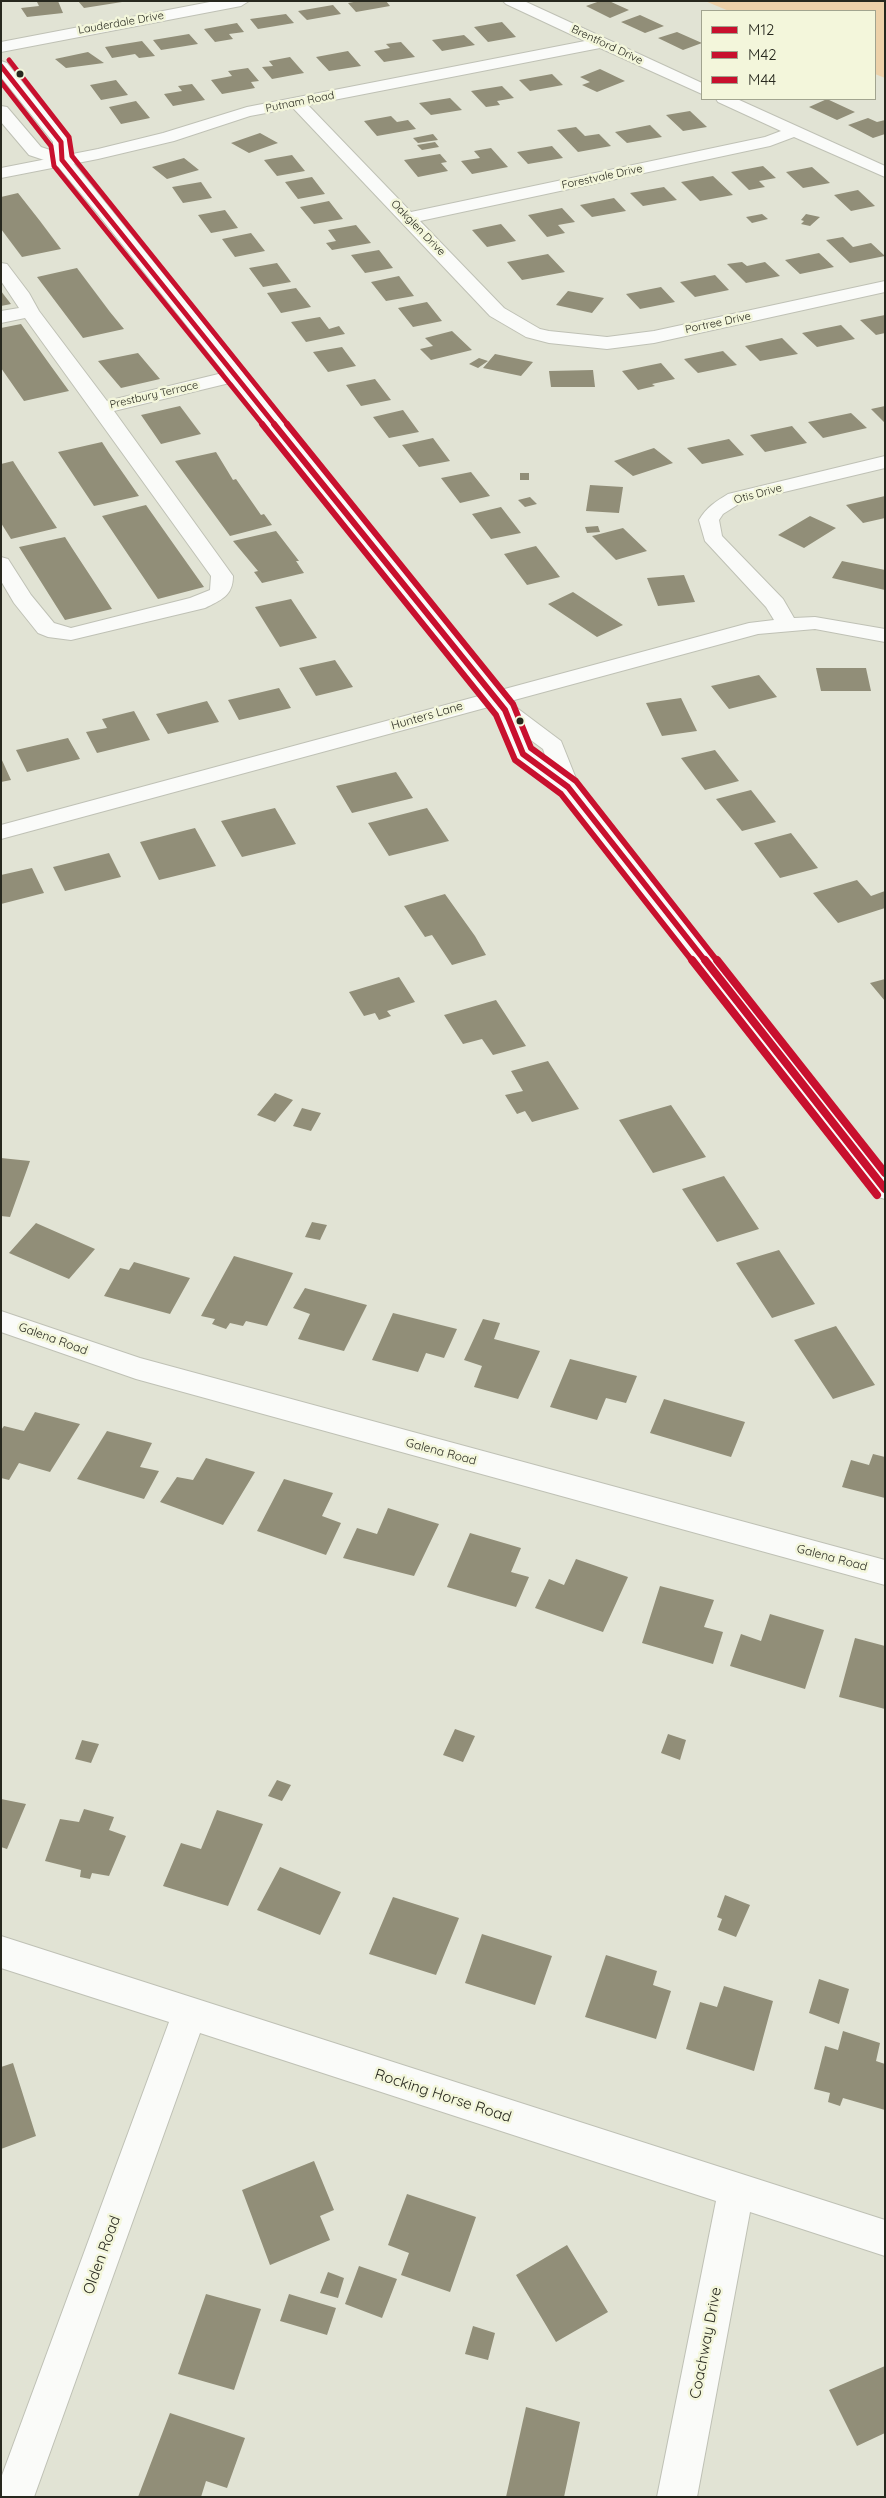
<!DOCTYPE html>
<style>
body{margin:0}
#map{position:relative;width:886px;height:2498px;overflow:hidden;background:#e1e3d4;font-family:Quicksand,sans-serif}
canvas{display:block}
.frame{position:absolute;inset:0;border:2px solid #27281e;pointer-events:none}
.legend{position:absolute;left:701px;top:10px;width:175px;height:90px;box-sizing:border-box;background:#f3f6db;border:1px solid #a1a48f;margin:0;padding:6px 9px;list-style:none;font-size:15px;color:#27281e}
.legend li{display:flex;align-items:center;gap:10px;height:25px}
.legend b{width:25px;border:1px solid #a1a48f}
</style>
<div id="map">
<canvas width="886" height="2498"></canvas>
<div class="frame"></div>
<ul class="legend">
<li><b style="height:6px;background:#c8102e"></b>M12</li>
<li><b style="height:6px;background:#c8102e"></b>M42</li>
<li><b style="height:6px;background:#c8102e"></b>M44</li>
</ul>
</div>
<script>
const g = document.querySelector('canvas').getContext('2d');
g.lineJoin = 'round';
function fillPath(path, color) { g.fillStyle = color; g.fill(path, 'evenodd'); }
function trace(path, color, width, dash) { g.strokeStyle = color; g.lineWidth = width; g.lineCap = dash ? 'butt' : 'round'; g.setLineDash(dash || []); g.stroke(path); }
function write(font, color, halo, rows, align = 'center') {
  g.font = font + ' Quicksand,sans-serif'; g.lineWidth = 5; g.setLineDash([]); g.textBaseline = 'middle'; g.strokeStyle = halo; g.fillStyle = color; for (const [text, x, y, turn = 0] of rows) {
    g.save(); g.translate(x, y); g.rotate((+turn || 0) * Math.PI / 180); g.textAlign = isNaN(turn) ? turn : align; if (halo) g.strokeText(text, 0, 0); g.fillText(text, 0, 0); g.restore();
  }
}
fillPath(new Path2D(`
 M705,1H885V78L875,74V11H729Z`), '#edd1a9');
fillPath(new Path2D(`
 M58,1L63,13L27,17L21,8L39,6L37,2Z
 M78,1H122V2L84,8Z
 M359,1H386L390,6L356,12L348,3Z
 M600,1H609L629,10L610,18L586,6Z
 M333,5L341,14L307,20L298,11Z
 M286,14L294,23L258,29L250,19Z
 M640,15L664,26L645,33L621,22Z
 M502,22L516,37L488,42L474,27Z
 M237,23L244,32L229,34L233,39L215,42L204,29Z
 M677,32L702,43L683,50L658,38Z
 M189,34L198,44L161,50L153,40Z
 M464,35L475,45L442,51L432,40Z
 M142,41L155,56L139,58L135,54L112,58L105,47Z
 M401,42L415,57L384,62L374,51L390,48L386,44Z
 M348,51L361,66L329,71L316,57Z
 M88,52L104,63L66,68L55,59Z
 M290,57L304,73L272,79L262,67L273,66L269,61Z
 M248,68L259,81L251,82L255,88L222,94L211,80L232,76L228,71Z
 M600,69L625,81L597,92L582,85L590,82L580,77Z
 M552,74L563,85L530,91L519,80Z
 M116,80L128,95L101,100L90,85Z
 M192,84L205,100L173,106L164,94L182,91L178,86Z
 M502,86L514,98L497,101L500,105L486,107L471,91Z
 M450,98L462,110L431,115L419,103Z
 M827,99L855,112L837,120L809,107Z
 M136,101L150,118L121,124L109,107Z
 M690,111L707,127L683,131L666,115Z
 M391,116L397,122L408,120L416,129L377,136L364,121Z
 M868,118L877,122L885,120V134L873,138L848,125Z
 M650,125L662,137L627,143L615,132Z
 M576,127L585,136L599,134L611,146L578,152L557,130Z
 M260,133L278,143L249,153L231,143Z
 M433,134L438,140L418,143L413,138Z
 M435,142L439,147L422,150L417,145Z
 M552,146L563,158L528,164L517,152Z
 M491,148L508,167L472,174L461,161L480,158L474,151Z
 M440,154L447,162L441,163L448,171L418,177L404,160Z
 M292,155L305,171L277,176L264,160Z
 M184,158L199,170L167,179L152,167Z
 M763,166L776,178L759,181L765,187L749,190L731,172Z
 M812,167L830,183L803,188L786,172Z
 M713,176L733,195L700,201L681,182Z
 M312,177L325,194L298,199L285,182Z
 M201,182L212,198L183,203L172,187Z
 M664,187L677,200L643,206L630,193Z
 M858,190L875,206L851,211L834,195Z
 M18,193L40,221L61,249L22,257L1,229V197Z
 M614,198L626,211L592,217L580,205Z
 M329,201L343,219L314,224L300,207Z
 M562,208L575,222L558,225L565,233L547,237L528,215Z
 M225,210L238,228L211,233L198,215Z
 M762,214L768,219L752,223L746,217Z
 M806,214L820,217L810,226L801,224L804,221L801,220Z
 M501,224L516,241L487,247L472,230Z
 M356,225L371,243L332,250L326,243L336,241L328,230Z
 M251,233L265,251L235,257L222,239Z
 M843,237L853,247L871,243L885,256L850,263L826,240Z
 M379,250L393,268L365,273L351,255Z
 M819,253L834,267L800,274L785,260Z
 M548,254L565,272L522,280L507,262Z
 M742,262L747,266L765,262L780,276L746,283L727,264Z
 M277,263L291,282L263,287L249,268Z
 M77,268L110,312L124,329L83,338L37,277Z
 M715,275L729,290L695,297L680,282Z
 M399,276L414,296L386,301L371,282Z
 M661,287L675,302L640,309L626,294Z
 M296,288L311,307L281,313L267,293Z
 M1,291L4,295L11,304L1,306Z
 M568,291L604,298L592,313L556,305Z
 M427,302L442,321L413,327L398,308Z
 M885,315V333L876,335L860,320Z
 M320,317L329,329L339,326L345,334L306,342L291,322Z
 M21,324L48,362L69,391L24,401L1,368V328Z
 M841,325L855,339L817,347L802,333Z
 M452,331L472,350L431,360L420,349L433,346L425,338Z
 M782,338L798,354L760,361L745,346Z
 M342,347L356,366L328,372L313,352Z
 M723,351L737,365L698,373L684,359Z
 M138,353L160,379L121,388L98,361Z
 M495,354L533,362L521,376L483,368Z
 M479,358L488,361L478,368L469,364Z
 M661,363L675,379L652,384L655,386L638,390L622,371Z
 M593,370L595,387H551L549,371Z
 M375,379L391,400L361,406L346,385Z
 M180,406L201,434L161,444L141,415Z
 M885,406V423L871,409Z
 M403,410L419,432L389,438L373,417Z
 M851,413L867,428L823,438L808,422Z
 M792,426L807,443L765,452L750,435Z
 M433,438L450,461L419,467L402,445Z
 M729,439L744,455L702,464L687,448Z
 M102,442L109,453L139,496L94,506L58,452Z
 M654,448L673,463L633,476L614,461Z
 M216,452L233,480L236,479L261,515L264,514L272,525L230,536L175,461Z
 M13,461L20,472L57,528L11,539L1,523V464Z
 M471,472L490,496L460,503L441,478Z
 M520,473H529V480H520Z
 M590,485L623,487L619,513L586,511Z
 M885,496V518L863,523L846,505Z
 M530,497L537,504L525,507L518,500Z
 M146,505L170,539L204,587L158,599L102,516Z
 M501,507L521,533L491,539L472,514Z
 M810,516L836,528L804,548L778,535Z
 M598,526L600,532L587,533L585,527Z
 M623,528L647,551L616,560L592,536Z
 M276,531L299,561H296L304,573L262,583L254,572L258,571L233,541Z
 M65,537L72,548L112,609L65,620L19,547Z
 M536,546L560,577L527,585L504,554Z
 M842,561L885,570V590L832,578Z
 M684,575L695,602L658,606L647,578Z
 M573,592L623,625L597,637L548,604Z
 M291,599L317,638L280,647L255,607Z
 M335,660L353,687L316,696L299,668Z
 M816,668H866L871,691H821Z
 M759,675L777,697L729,709L711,686Z
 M279,688L291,708L239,720L228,700Z
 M681,698L697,731L662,736L646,703Z
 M207,701L219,722L168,734L156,714Z
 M134,711L150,740L97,753L86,732L107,728L102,719Z
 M68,738L80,759L27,772L16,750Z
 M715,750L739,781L705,790L681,758Z
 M1,758L11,780L1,782Z
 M396,772L413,798L352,813L336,786Z
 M751,790L776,822L742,831L716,799Z
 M275,808L296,844L242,857L221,821Z
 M427,808L449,841L389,856L368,823Z
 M195,828L216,866L159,880L140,842Z
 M791,833L818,868L780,878L754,843Z
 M109,853L121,877L65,891L53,867Z
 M32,868L44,893L1,904V875Z
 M857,880L871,896L885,891V908L838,923L813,893Z
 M445,894L475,936L486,955L452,965L432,935L425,937L404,906Z
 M399,977L415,1002L387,1011L391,1016L379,1020L375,1013L364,1016L349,992Z
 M885,979V1001L870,983Z
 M496,1000L526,1046L493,1055L482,1039L463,1044L444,1015Z
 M548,1061L579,1109L532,1122L525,1111L517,1114L505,1095L523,1091L511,1071Z
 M275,1093L293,1100L275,1122L257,1115Z
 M671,1105L706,1157L653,1173L619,1120Z
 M302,1108L321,1113L311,1131L293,1126Z
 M1,1158L30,1161L10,1217L1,1216Z
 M724,1176L759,1229L717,1242L682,1189Z
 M312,1222L327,1225L320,1240L305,1237Z
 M36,1223L95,1249L69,1279L9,1253Z
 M779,1250L815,1304L772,1318L736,1263Z
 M234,1256L293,1273L267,1326L246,1321L243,1326L230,1323L226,1329L212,1324L215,1319L201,1316Z
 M134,1262L190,1278L170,1314L104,1296L120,1268L129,1270Z
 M305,1288L367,1305L344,1351L298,1339L310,1314L293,1308Z
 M393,1313L457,1329L444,1358L426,1353L418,1372L372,1360Z
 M483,1319L500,1323L494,1339L540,1351L518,1399L474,1387L482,1366L464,1360Z
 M836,1326L875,1385L833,1399L794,1340Z
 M570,1359L637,1376L626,1403L606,1398L597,1420L550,1407Z
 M664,1399L745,1422L731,1457L650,1433Z
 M35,1412L80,1424L50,1472L19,1463L9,1480L1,1478V1430L4,1426L24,1431Z
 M107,1431L152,1443L140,1467L159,1471L144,1499L77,1479Z
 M873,1454L885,1457V1498L842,1487L851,1460L869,1465Z
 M206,1458L255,1472L223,1525L160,1502L177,1477L193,1480Z
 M284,1479L333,1493L322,1516L341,1523L326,1555L257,1531Z
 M388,1508L439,1524L414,1576L343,1558L357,1528L377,1534Z
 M470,1533L521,1548L511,1572L529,1577L516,1607L447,1587Z
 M576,1559L628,1577L603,1632L535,1608L549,1579L564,1585Z
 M660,1586L714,1600L704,1627L723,1632L713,1664L642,1643Z
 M770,1614L824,1630L805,1689L730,1666L741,1634L761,1641Z
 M855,1638L885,1646V1709L839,1697Z
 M455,1729L475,1736L463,1762L443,1755Z
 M668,1734L686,1740L680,1760L661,1753Z
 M82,1740L99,1744L91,1763L75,1759Z
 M277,1780L291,1785L282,1801L268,1796Z
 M1,1799L26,1804L7,1849L1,1847Z
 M84,1809L114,1817L109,1830L126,1836L109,1876L92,1873L90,1879L80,1877L81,1870L45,1861L60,1819L79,1822Z
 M217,1810L263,1824L228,1906L163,1886L181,1843L201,1849Z
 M280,1867L341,1892L320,1935L257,1910Z
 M725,1895L750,1905L736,1937L718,1930L722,1919L717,1917Z
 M393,1897L459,1918L436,1975L369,1954Z
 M482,1934L552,1956L535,2005L465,1983Z
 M606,1955L657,1971L653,1985L671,1991L656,2039L585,2017Z
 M819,1979L849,1989L839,2024L809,2013Z
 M724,1986L773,2001L754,2071L686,2049L700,2002L717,2007Z
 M843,2031L880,2043L876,2061L885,2064V2110L843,2098L840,2106L828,2102L830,2093L814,2089L825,2046L838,2050Z
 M13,2063L36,2136L1,2149V2067Z
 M314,2161L334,2210L320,2216L330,2240L270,2265L242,2190Z
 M407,2194L476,2217L450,2292L401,2275L409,2253L388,2245Z
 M567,2245L608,2312L556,2342L516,2275Z
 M359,2266L397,2279L382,2318L345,2304Z
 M328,2272L344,2278L338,2298L320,2293Z
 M206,2294L261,2309L234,2390L178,2374Z
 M289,2294L336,2308L327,2335L280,2321Z
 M473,2326L495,2333L488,2360L465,2354Z
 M885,2366V2433L857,2446L829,2390Z
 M526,2407L580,2422L564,2497H506Z
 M170,2413L245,2438L227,2488L206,2481L201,2497H138Z`), '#918e78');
const minor = new Path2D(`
 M215,1H249L241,6L1,52V42Z
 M503,1H524L702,83V94L600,48L308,105L411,212L765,137L781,131L718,102L716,99H737L885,166V177L794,137L770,146L420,221L504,308L540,329L549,331L607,337L654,331L885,281V292L654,343L607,349L549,343L526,337L490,316L293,108L250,116L174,141L98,159L1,178V168L98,149L163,133L247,107L585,41L506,4Z
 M1,263L7,264L29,293L39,311L107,401L235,370L242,372L245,376L242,380L114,411L233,576C233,596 221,600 205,608L71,640L48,637L38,633L14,603L1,581V557L8,559L31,595L54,623L71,628L190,598L210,590L211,576L25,318L1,323V311L19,308L1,281Z
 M885,456V468L742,502L723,514L719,520L722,536L783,599L794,618L815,617L885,629V642L815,629L758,634L1,839V825L749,623L774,620L766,607L705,541L699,520C707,507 715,502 728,494Z
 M1,1311L140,1358L885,1560V1585L136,1379L1,1332Z
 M1,1936L885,2220V2256L750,2212L697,2497H657L716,2201L200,2033L34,2497H1V2478L169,2022L1,1968Z`);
const major = new Path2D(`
 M1,61L7,63L67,138L69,142L70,159L513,705L561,741L579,786L885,1170V1199L875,1196L560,792L515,759L494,711L97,213L56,164L29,155L1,122V106L7,107L41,147L53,151V142L1,77ZM528,738L543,749L547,761L533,751Z`);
trace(minor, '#bfc1b5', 2);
trace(major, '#bfc1b5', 2);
fillPath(minor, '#fafbf9');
fillPath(major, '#fafbf9');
trace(new Path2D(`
 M1,66L61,142L62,160L275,425`), '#c8102e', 5);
trace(new Path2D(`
 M274,424L505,710L523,754L568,787L706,962`), '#c8102e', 6);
trace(new Path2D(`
 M705,960L885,1189`), '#c8102e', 8);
trace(new Path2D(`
 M1,82L51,146L54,166L263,425`), '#c8102e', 5);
trace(new Path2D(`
 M262,424L496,715L515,760L561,794L693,962`), '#c8102e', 6);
trace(new Path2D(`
 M692,960L877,1195`), '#c8102e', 8);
trace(new Path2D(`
 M9,60L69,137L72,156L288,425`), '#c8102e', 5);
trace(new Path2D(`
 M287,424L513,704L531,748L576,781L718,962`), '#c8102e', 6);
trace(new Path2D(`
 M717,960L885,1173`), '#c8102e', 8);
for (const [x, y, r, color] of [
 [20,74,4.5,"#27281e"],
 [520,721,4.5,"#27281e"]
]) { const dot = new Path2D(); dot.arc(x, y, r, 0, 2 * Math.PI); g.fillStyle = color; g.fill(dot); trace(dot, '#f3f6db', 2); }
write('11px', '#27281e', '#f3f6db', [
 ["Lauderdale Drive",121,23,-10],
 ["Brentford Drive",607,45,25],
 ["Putnam Road",300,102,-11],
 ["Forestvale Drive",602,177,-12],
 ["Oakglen Drive",418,228,46],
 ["Portree Drive",718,323,-12],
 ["Prestbury Terrace",154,395,-13],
 ["Otis Drive",758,494,-15]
]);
write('12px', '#27281e', '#f3f6db', [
 ["Hunters Lane",427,716,-16],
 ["Galena Road",53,1339,20],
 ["Galena Road",441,1452,15],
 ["Galena Road",832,1558,15]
]);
write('15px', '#27281e', '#f3f6db', [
 ["Rocking Horse Road",443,2096,18],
 ["Olden Road",102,2255,-70],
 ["Coachway Drive",706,2343,-79]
]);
</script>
